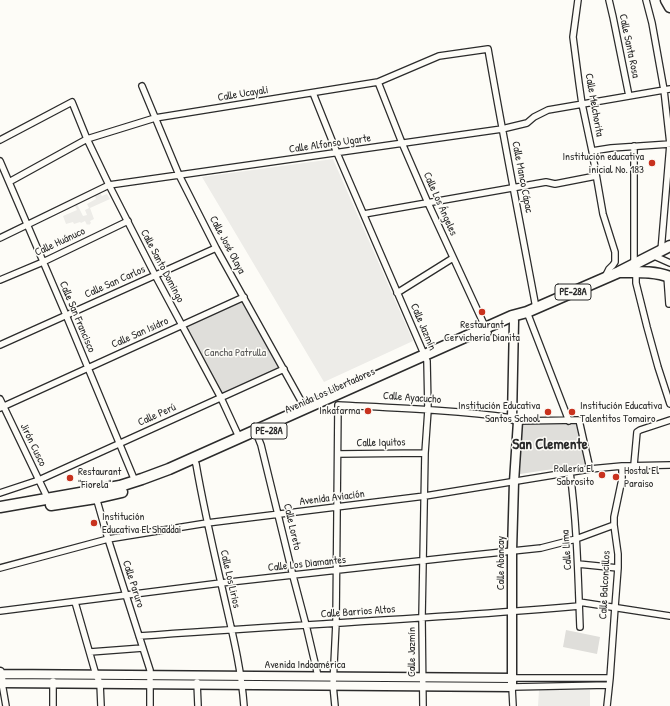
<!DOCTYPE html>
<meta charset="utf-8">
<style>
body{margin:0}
canvas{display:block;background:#fdfcf7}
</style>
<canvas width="670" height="706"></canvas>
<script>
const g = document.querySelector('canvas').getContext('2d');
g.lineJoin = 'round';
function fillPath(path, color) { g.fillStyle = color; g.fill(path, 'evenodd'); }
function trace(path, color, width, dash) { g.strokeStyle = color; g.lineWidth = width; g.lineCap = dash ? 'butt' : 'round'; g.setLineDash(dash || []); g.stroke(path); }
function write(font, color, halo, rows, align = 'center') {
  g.font = font + ' "Patrick Hand",sans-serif'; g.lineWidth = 3; g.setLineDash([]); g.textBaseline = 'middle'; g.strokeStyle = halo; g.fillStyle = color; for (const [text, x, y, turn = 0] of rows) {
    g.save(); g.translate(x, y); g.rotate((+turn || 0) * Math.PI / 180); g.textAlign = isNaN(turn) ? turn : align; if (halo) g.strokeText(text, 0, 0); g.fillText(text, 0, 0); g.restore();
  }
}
fillPath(new Path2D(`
 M333,159L413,341L324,382L202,177Z
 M99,191L102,196L107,194L110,199L90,208L94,219L90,221L91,223L89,225L88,224L87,225L85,221L81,223L80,222L74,224L73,222L66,224L63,216L77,210L74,204L76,202L83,216L87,215L85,210L89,208L87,204L96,199L94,194Z
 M539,690H590V706H538Z`), '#edece8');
fillPath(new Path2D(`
 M242,301L279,368L222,394L187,327Z
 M577,423L587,464L520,474L522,424Z
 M566,630L600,637L597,654L563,647Z`), '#dfdeda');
const street = new Path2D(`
 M578,0L573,37L579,83L582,104L592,151L603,214L615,252V262L613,265L609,269L604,279
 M609,0L613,17L629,96
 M646,0L652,23L664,90L670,144L661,251
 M378,82L402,143L428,203L488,333
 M142,86L179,175L216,248L305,408
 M313,93L337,153L427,361L428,410L425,453L422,617L423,706
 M0,140L72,102L87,139L109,185L155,275L221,398L239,437
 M592,151L611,148L670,144
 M0,161L66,315L135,481
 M9,182L87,139L155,118L378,82L439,56L488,49C503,136 520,222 536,308
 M364,214L546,182L555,184L596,176
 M0,238L109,185L502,129L527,123L534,117L548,110L670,89
 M652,255L670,263
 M634,264V146
 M636,272V283L647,327L658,367L670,404
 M667,276L669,304
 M0,280L43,262L128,221
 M397,293L453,258
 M527,312L569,421
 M0,345L216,248
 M0,399L48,499
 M338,405C396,408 455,410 512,418
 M0,408L244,297
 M518,421L579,420L590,469
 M255,430L261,445L293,576L306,625L318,676
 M338,454L425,453
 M193,458L196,464C203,504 212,544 221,583C230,624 241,664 244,706
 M634,465L637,432L640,430L670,420
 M570,472C577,524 578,575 580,627
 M0,493L39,480L284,369
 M96,497L108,539L150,670V706
 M578,564L618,568
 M0,568L108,539L207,523L425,496L590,469L622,466L670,465
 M75,602L96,675L100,683L101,706
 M579,602L670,616
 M0,611L221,583L455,557L541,548L576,539L614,525
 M139,636C285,625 432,619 579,606
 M90,652L143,648
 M513,678H610
 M53,681V706
 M197,682L198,706
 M2,683L6,706
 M335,706L333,685L336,623L338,405
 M513,706L512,687L609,685
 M607,706L610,678L615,607L618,568V554L614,525V517L622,479V466`);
const secondary = new Path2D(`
 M0,672L2,683L512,687V551L514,482L518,421L512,418L514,321
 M0,674L513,678`);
const highway = new Path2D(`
 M666,0L670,7
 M621,272C637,272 655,271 670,277
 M51,505L96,498L122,492
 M0,507L120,486L142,479L169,469L512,316L527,312L619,272L670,246`);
trace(street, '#2b2b2b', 8);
trace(secondary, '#2b2b2b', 11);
trace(highway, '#2b2b2b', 13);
trace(street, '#fdfcf7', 5.5);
trace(secondary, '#fdfcf7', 8);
trace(highway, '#fdfcf7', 10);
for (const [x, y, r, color] of [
 [652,163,4,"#c8321e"],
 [482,312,4,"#c8321e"],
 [368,411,4,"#c8321e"],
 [548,412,4,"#c8321e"],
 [572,412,4,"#c8321e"],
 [602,475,4,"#c8321e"],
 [616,477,4,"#c8321e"],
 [70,478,4,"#c8321e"],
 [94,523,4,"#c8321e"]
]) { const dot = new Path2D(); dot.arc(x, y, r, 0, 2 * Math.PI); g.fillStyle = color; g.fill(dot); trace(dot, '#fdfcf7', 1.5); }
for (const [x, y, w] of [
 [573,292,36],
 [269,431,36]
]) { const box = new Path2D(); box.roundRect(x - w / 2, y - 8, w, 16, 3); g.fillStyle = '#fdfcf7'; g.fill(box); trace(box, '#2b2b2b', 1); }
write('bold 10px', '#2b2b2b', null, [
 ["PE-28A",573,292],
 ["PE-28A",269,431]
]);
write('11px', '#2b2b2b', '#fdfcf7', [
 ["Calle Santa Rosa",629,46,78],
 ["Calle Ucayali",243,94,-9],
 ["Calle Melchorita",594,105,80],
 ["Calle Alfonso Ugarte",330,144,-8],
 ["Calle Manco Cápac",522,177,79],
 ["Calle Los Ángeles",440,204,66],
 ["Calle Huánuco",60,242,-25],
 ["Calle José Olaya",227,245,62],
 ["Calle Santo Domingo",162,266,62],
 ["Calle San Carlos",115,282,-24],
 ["Calle San Francisco",77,317,67],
 ["Calle Jazmín",423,327,67],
 ["Calle San Isidro",140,333,-24],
 ["Avenida Los Libertadores",330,391,-24],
 ["Calle Ayacucho",412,398,4],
 ["Calle Perú",157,415,-24],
 ["Calle Iquitos",381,443,-1],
 ["Jirón Cusco",33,445,64],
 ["Avenida Aviación",332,498,-7],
 ["Calle Loreto",292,527,77],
 ["Calle Lima",567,550,-94],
 ["Calle Abancay",501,563,-90],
 ["Calle Los Diamantes",307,564,-6],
 ["Calle Los Lirios",230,579,77],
 ["Calle Paruro",133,584,72],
 ["Calle Balconcillos",605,585,-87],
 ["Calle Barrios Altos",358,612,-4],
 ["Calle Jazmín",412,652,-90],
 ["Avenida Indoamérica",305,665]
]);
write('11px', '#2b2b2b', '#fdfcf7', [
 ["Institución educativa",644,157],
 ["inicial No. 183",644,170],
 ["Restaurant",482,325,"center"],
 ["Cervicheria Dianita",482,338,"center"],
 ["Institución Educativa",540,406],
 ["Santos School",540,419],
 ["Institución Educativa",580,406,"left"],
 ["Talentitos Tomairo",580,419,"left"],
 ["Inkafarma",360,411],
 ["Pollería El",594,469],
 ["Sabrosito",594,482],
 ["Hostal El",624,471,"left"],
 ["Paraiso",624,484,"left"],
 ["Restaurant",78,472,"left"],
 ["\"Fiorela\"",78,485,"left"],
 ["Institución",102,517,"left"],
 ["Educativa El Shaddai",102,530,"left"]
], 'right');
write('11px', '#585857', '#fdfcf7', [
 ["Cancha Patrulla",235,353]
]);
write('bold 15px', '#2b2b2b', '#fdfcf7', [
 ["San Clemente",550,445]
]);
</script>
